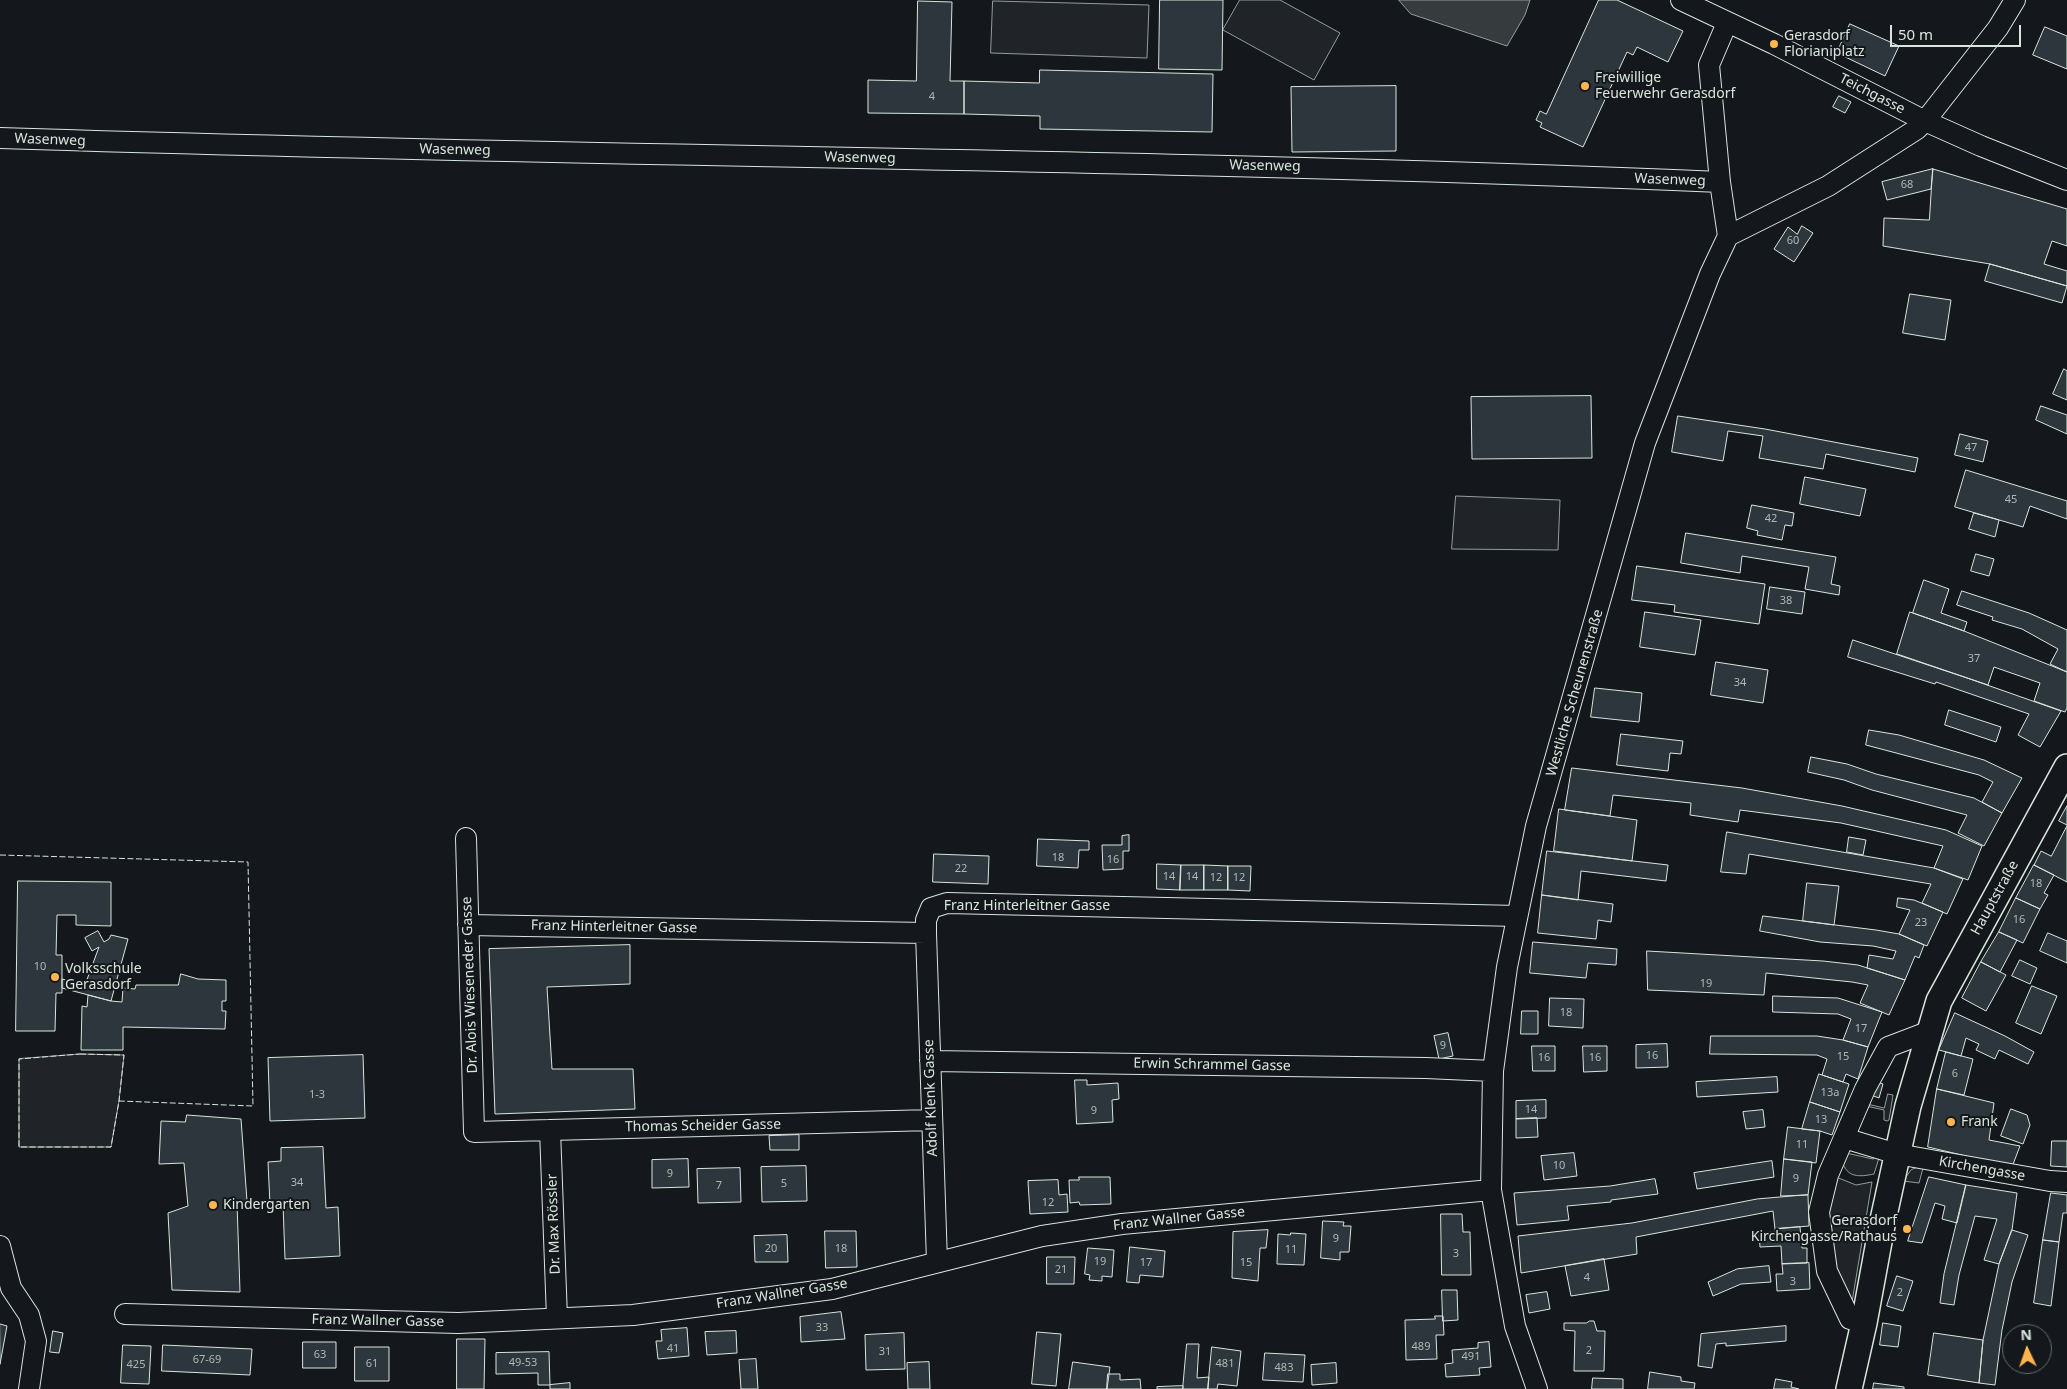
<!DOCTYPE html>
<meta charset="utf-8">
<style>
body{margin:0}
#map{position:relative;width:2067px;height:1389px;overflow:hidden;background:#14181c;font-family:"Noto Sans",sans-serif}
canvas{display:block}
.north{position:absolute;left:2002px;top:1324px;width:50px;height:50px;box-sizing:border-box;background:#14181c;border:1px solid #626a69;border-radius:50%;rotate:357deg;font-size:14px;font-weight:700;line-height:20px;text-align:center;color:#d8e6dc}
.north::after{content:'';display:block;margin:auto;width:18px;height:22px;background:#ffb74d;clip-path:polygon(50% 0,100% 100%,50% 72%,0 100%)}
.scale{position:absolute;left:1890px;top:25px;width:131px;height:22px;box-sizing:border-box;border:2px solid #d8e6dc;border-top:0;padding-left:6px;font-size:15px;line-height:18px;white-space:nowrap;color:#d8e6dc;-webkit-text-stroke:4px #14181c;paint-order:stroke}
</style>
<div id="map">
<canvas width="2067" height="1389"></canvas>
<div class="north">N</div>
<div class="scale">50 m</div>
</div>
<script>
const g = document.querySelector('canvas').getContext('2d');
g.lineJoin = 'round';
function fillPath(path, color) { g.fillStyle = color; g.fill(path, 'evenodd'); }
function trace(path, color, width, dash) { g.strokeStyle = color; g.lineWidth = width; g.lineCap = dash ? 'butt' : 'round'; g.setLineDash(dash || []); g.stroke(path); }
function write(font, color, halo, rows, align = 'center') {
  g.font = font + ' "Noto Sans",sans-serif'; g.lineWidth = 4; g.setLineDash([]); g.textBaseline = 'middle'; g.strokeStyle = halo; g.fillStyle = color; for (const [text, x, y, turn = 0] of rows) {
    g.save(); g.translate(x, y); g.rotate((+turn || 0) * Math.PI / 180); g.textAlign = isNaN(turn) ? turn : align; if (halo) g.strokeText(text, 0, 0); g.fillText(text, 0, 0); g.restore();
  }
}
const green = new Path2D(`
 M1240,0H1280L1340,33L1314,80L1223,30Z
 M993,1L1149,5L1147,58L991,53Z
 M1456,496L1560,500L1558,550L1452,549Z
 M80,1054L124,1055L119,1101L111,1147H19V1059Z
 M1888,1094L1893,1095L1889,1120L1887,1121L1884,1120V1110L1866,1106L1867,1104L1884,1108Z
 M1879,1144L1883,1145L1874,1174C1859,1177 1847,1178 1842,1161L1846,1153L1873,1159Z
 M1918,1167L1923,1168L1919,1183L1903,1181L1911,1170Z
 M1836,1177L1856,1185L1872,1182L1852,1302L1841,1287L1829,1240L1827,1211Z`);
fillPath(green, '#202428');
trace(green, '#939e99', 1);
const water = new Path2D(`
 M1399,0H1530L1525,15L1507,46L1411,14Z`);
fillPath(water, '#363b3e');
trace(water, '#939e99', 1);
const building = new Path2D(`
 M1160,0H1223L1222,70L1159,69Z
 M1599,0H1617L1683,31L1668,62L1637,47L1633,55L1627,52L1583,147L1540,127L1542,123L1536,120L1540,111L1546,114Z
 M918,1L952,2L950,81H964V114L868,113V80L916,81Z
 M1850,24L1899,46L1885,76L1837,53Z
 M2045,27L2067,36V69L2033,55Z
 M1040,70L1213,74L1212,132L1040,129V116L964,114V81L1039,83Z
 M1396,86V151L1292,152L1291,87Z
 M1839,96L1851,102L1845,113L1833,107Z
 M1933,169L2067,209V246L2052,241L2044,264L2067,271V286L1990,264L1883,246L1884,218L1929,220Z
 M1933,169L1931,189L1887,200L1882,182Z
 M1802,226L1813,233L1794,262L1774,249L1788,227L1797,234Z
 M1990,264L2067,286L2062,303L1985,281Z
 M1910,294L1951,300L1945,340L1903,333Z
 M2064,369L2067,371V400L2053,394Z
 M1591,396L1592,458L1472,459L1471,397Z
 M2041,406L2067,415V434L2036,420Z
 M1678,416L1765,429L1918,458L1915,472L1826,454L1823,469L1759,458L1763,436L1728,431L1723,461L1672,452Z
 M1960,434L1988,441L1983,462L1955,455Z
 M1966,470L2067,501V519L2030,506L2023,527L1955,507Z
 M1805,477L1866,489L1860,516L1800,504Z
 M1752,505L1794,513L1792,526L1785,525L1782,540L1757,535L1758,531L1747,528Z
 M1974,513L1999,520L1995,537L1969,529Z
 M1686,533L1836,557L1831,584L1840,586L1839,595L1805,589L1809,567L1742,556L1740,573L1681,563Z
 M1976,554L1994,559L1989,576L1971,571Z
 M1637,566L1765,584L1759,624L1674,612L1675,605L1632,600Z
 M1924,580L1949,589L1941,613L1967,622L1964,631L1913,613Z
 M1770,587L1805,592L1802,614L1767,609Z
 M1962,591L2029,613L2067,630V672L2050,664L2058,649L2022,629L1992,620L1993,617L1957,605Z
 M1645,612L1701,620L1695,655L1640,647Z
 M1910,612L1964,631L2067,672V708L2065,712L2034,701L2040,683L1994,667L1988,685L1897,654Z
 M1853,640L1970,679L2061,711L2040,747L2018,735L2029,714L1936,682L1935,684L1848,657Z
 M1716,662L1768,670L1763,703L1711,695Z
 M1595,688L1642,693L1639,722L1591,717Z
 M1949,710L2001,727L1996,742L1945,725Z
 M1869,730L1899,735L1984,760L2022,778L2002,813L1982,802L1993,782L1979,775L1866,745Z
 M1621,734L1683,741L1681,754L1670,753L1668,771L1617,765Z
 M1811,757L1847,764L1876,774L1974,798L2002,813L1984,846L1958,833L1967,815L1872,790L1844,780L1808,772Z
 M1572,768L1742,788L1842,806L1946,830L1982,846L1968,880L1934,868L1943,846L1841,823L1740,810L1738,822L1690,815L1691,803L1613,795L1610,816L1565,810Z
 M2067,806V825L2059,821Z
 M1559,809L1637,820L1632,861L1554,851Z
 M2067,826V882L2034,865L2041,851L2051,856Z
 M1727,832L1934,868L1963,879L1947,914L1922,903L1931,884L1749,854L1746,874L1721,872Z
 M1129,835V851H1123V869L1103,870L1102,845H1122V836Z
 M1849,837L1866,840L1863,855L1847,852Z
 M1038,839L1089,841V850H1079L1078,868L1037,866Z
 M1547,851L1668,865L1666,881L1581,871L1578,900L1542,895Z
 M934,854L989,856L988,884L933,882Z
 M1157,864L1181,865L1180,890L1157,889Z
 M1181,865H1204V890H1180Z
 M1204,865L1228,866V890H1204Z
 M2034,865L2054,875L2044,893L2048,895L2040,909L2016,898Z
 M1228,866H1251L1250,891L1228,890Z
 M18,881L111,882V926L76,925V915H57L56,955H62V993H56L55,1031H16Z
 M1807,883L1839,886L1834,925L1803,921Z
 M1542,895L1613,904L1611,922L1598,920L1596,939L1538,933Z
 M1898,898L1914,900L1943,912L1927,946L1899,934L1910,910L1897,907Z
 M2016,898L2040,909L2023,943L1999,932Z
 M1763,916L1876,930L1899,934L1924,945L1919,958L1915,956L1905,980L1867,968L1869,955L1893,959L1896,951L1873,946L1820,942L1760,931Z
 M98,931L104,942L109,939L111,935L128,939L111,1001L62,988V979L85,985L99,947L92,951L85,938Z
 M1999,932L2017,940L2000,972L1981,962Z
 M2048,933L2067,941V963L2040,951Z
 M1533,942L1617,949L1616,965L1588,963L1586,978L1530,973Z
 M630,945V984L547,987L552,1069H633L635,1109L495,1114L489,949Z
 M1647,951L1823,961L1858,965L1905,980L1889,1015L1860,1003L1868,985L1852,982L1766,973L1764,995L1648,990Z
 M2020,960L2037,968L2030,984L2012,976Z
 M1981,962L2006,975L1986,1011L1962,998Z
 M181,974L198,979L226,980V1001H222V1011H226L225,1029L123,1027V1050H81L82,1006L87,1007L88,995L111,1001L122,1002L123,988L135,989L136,985H178Z
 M2032,986L2057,996L2041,1034L2016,1023Z
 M1773,996L1838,998L1882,1012L1868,1047L1843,1040L1851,1019L1838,1014L1773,1012Z
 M1550,998L1584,999L1583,1028L1549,1026Z
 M1522,1011H1538V1034H1521Z
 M1955,1013L2005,1036L2034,1052L2028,1064L1999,1050L1995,1059L1976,1050L1979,1044L1966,1038L1961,1056L1939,1050Z
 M1448,1033L1453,1056L1439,1059L1434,1036Z
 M1711,1036H1817L1843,1040L1868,1047L1858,1079L1846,1074L1843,1082L1822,1075L1827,1059L1817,1055L1710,1054Z
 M1667,1044L1668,1067L1636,1068V1045Z
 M1532,1046H1555V1071H1533Z
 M1583,1046H1607V1071L1584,1072Z
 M1946,1052L1973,1059L1964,1095L1937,1089Z
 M363,1055L365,1118L270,1121L268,1058Z
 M1819,1074L1849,1084L1840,1112L1810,1102Z
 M1777,1077L1778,1092L1697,1097L1696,1082Z
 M1075,1080H1087V1085L1118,1083L1119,1099L1112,1100L1113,1122L1077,1124Z
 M1875,1081L1883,1084L1879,1098L1871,1095Z
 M1937,1089L1994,1103L1989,1140L2020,1146L2012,1167L1928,1147Z
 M1546,1100V1118L1516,1119V1101Z
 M1810,1102L1840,1112L1832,1135L1820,1131L1802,1129Z
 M2011,1109L2027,1115L2030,1125L2023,1144L2001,1136Z
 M1763,1110L1765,1127L1746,1129L1743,1112Z
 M187,1115L241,1119L247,1201L237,1203L240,1292L172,1290L168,1213L188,1206L184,1163L159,1164L161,1121L185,1122Z
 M1537,1118L1538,1137L1516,1138V1119Z
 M1788,1127L1820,1131L1816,1163L1784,1159Z
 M799,1135V1150H770L769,1136Z
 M2052,1141H2067V1167L2051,1166Z
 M323,1147L326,1208L338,1207L340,1256L285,1259L283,1204L270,1205L268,1162L281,1161V1148Z
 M1574,1153L1577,1176L1544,1180L1541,1156Z
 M688,1159L689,1187L652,1188V1160Z
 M1784,1159L1812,1162L1808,1195L1781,1196Z
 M1772,1161L1774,1177L1697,1189L1694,1173Z
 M806,1166L807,1201L762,1202L761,1167Z
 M740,1168L741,1202L698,1203L697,1169Z
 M1079,1177H1110L1111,1204L1080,1205L1079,1202L1070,1203L1069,1180H1079Z
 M1929,1177L1966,1185L1957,1223L1942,1219L1945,1206L1935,1203L1922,1243L1908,1241Z
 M1655,1179L1658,1194L1611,1200V1202L1567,1206L1569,1220L1517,1225L1514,1193L1610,1186Z
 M1058,1180L1059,1195L1067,1194L1068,1212L1030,1214L1028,1181Z
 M1966,1185L2017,1193L2012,1230L1999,1264L1984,1260L1997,1219L1975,1216L1959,1275L1954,1305L1940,1303L1944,1274Z
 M2051,1193L2067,1195V1213H2063L2059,1242L2043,1240Z
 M1808,1195L1809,1226L1775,1229L1773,1211L1636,1237L1637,1254L1521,1273L1518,1236L1632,1223L1757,1199Z
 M1441,1214H1462L1463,1232H1470L1471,1275H1442Z
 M1323,1221L1344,1222L1343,1226H1351L1349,1252H1340V1260L1321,1258Z
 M1800,1227L1802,1248H1807V1263L1782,1264L1781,1246L1760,1247L1759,1233L1775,1232V1229Z
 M1268,1230L1266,1248H1260L1258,1281L1232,1278L1233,1232Z
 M2012,1230L2028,1235L2012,1282L2002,1330L1995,1385L1979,1383L1983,1340L1999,1264Z
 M825,1231H856L857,1267L826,1268Z
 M1291,1233L1306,1234L1304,1265L1277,1264L1278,1234L1290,1235Z
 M787,1235L788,1262H755L754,1236Z
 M2043,1240L2059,1242L2051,1306L2034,1303Z
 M1130,1247L1165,1251L1163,1277L1140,1275L1139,1283L1127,1282Z
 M1088,1248L1114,1250L1112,1277L1102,1276V1281L1089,1280L1090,1275L1085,1274Z
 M1047,1257H1075L1074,1284H1047Z
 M1604,1259L1609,1290L1571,1296L1565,1266Z
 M1809,1263L1810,1289L1777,1291L1776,1274H1783L1782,1264Z
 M1769,1266L1771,1282L1741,1284L1713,1296L1708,1282L1737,1269Z
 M1897,1276L1913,1281L1903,1311L1887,1306Z
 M1442,1290H1457L1458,1320L1443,1321Z
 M1547,1292L1550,1309L1529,1313L1526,1295Z
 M841,1312L845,1339L801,1342L800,1317Z
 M1435,1316H1443L1444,1335H1436L1437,1359L1406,1360L1405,1320L1435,1319Z
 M1590,1321H1594L1597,1331H1605L1604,1371H1574L1575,1331L1564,1330V1323H1586Z
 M1883,1323L1901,1326L1898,1347L1880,1345Z
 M0,1324L7,1326L0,1364Z
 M1786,1326V1341L1726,1346V1343L1716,1344L1712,1368L1698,1366L1701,1334Z
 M687,1328L689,1356L658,1359L656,1341H662L661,1330Z
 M53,1331L63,1333L59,1353L50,1352Z
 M736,1331L737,1353L707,1355L705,1332Z
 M1037,1332L1061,1334L1056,1386L1032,1384Z
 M904,1333L905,1369L866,1370L865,1335Z
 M1934,1333L1983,1340L1979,1383L1928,1375Z
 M457,1339H485L484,1389H457Z
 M303,1342H336V1368H303Z
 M1489,1342L1491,1367L1479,1368L1480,1375L1446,1377L1445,1364L1453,1363L1452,1350L1478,1348V1343Z
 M1187,1344H1199L1197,1378L1209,1377L1208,1389H1183Z
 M123,1345L151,1346L149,1384L121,1383Z
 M163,1345L252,1349L250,1375L162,1371Z
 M355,1347H389V1381H355Z
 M1212,1347L1241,1351L1237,1386L1218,1384L1217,1389H1208Z
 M549,1352L550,1385H538V1373L496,1374V1353Z
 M1265,1353L1305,1355L1303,1382L1263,1380Z
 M756,1359L758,1389H741L739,1360Z
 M929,1362L930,1389H908L907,1363Z
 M1073,1362L1110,1367L1107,1389H1069Z
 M1336,1363L1337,1383L1312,1385L1311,1365Z
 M1650,1372L1681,1377V1381L1695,1383L1694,1389H1648Z
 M1108,1374H1120V1380L1140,1379L1141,1389H1107Z
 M1593,1378L1623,1379V1389H1592Z
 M1776,1379L1792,1382L1791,1387L1799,1389H1774Z
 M570,1383V1389H550V1385Z
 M1874,1383L1904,1387V1389H1873Z
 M1183,1386V1389H1157V1387Z`);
fillPath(building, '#2c363c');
trace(building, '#d8e6dc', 1);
const minor = new Path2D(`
 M1681,0L1774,44L1925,121L1981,146L2067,180
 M1727,23L1709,65L1720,182L1728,236
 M0,138C573,157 1147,158 1720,182
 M466,838L474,1132L932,1120
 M468,925L926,933V920L931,908L947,903L1517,916
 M926,933L937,1262
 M930,1061L1426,1068L1493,1071
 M550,1130L557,1318
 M1844,1138L1897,1154L2050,1181L2067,1182
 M0,1246L11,1288L29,1315L36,1341L29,1389
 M125,1314L458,1323L633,1315L832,1289L1042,1236L1122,1224L1491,1190
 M1864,1323L1850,1319L1827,1271L1819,1212L1828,1175L1865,1089L1888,1047L1930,1031
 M1537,1389L1515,1326L1491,1190L1493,1071L1507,967L1536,826L1645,443L1710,274L1728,236L1828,186L1917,129L1925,121L1998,28L2015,0`);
const major = new Path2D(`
 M1849,1389L1864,1323L1883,1220L1908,1106L1939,1001L2067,767`);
trace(minor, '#d8e6dc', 22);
trace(major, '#d8e6dc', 28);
trace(minor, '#14181c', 20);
trace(major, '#14181c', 25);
trace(new Path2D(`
 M0,855L248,862L253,1106L119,1101
 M80,1054L124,1055L119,1101L111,1147H19V1059Z`), '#d8e6dc', 1, [6, 2.5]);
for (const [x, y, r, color] of [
 [1774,44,5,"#ffb74d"],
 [1585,86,5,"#ffb74d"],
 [55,977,5,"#ffb74d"],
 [1951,1122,5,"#ffb74d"],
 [213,1205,5,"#ffb74d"],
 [1907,1229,5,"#ffb74d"]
]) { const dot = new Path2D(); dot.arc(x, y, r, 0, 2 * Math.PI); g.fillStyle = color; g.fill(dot); trace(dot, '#14181c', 2); }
write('11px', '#adbab4', null, [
 ["4",932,97],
 ["68",1907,185],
 ["60",1793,241],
 ["47",1971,448],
 ["45",2011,500],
 ["42",1771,519],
 ["38",1786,601],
 ["37",1974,659],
 ["34",1740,683],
 ["18",1058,858],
 ["16",1113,860],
 ["22",961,869],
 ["14",1169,877],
 ["14",1192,877],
 ["12",1216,878],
 ["12",1239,878],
 ["18",2036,884],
 ["16",2019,920],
 ["23",1921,923],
 ["10",40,967],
 ["19",1706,984],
 ["18",1566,1013],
 ["17",1861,1029],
 ["9",1443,1046],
 ["16",1652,1056],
 ["15",1843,1057],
 ["16",1544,1058],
 ["16",1595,1058],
 ["6",1955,1074],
 ["13a",1830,1093],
 ["1-3",317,1095],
 ["14",1531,1110],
 ["9",1094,1111],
 ["13",1821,1120],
 ["11",1802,1145],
 ["10",1559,1166],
 ["9",670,1174],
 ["9",1796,1179],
 ["34",297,1183],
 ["5",784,1184],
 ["7",719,1186],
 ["12",1048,1203],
 ["9",1336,1239],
 ["20",771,1249],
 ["18",841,1249],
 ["11",1291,1250],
 ["3",1456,1254],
 ["19",1100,1262],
 ["17",1146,1263],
 ["15",1246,1263],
 ["21",1061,1270],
 ["4",1587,1278],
 ["3",1793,1282],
 ["2",1900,1293],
 ["33",822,1328],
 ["489",1421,1347],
 ["41",673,1349],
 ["2",1589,1351],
 ["31",885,1352],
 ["63",320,1355],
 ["491",1471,1357],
 ["67-69",207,1360],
 ["49-53",523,1363],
 ["61",372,1364],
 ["481",1225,1364],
 ["425",136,1365],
 ["483",1284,1368]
]);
write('14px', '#d8e6dc', '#14181c', [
 ["Gerasdorf",1784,36],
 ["Florianiplatz",1784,52],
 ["Freiwillige",1595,78],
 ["Feuerwehr Gerasdorf",1595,94],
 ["Volksschule",65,969],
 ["Gerasdorf",65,985],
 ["Frank",1961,1122],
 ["Kindergarten",223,1205],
 ["Gerasdorf",1897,1221,"right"],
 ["Kirchengasse/Rathaus",1897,1237,"right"]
], 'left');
write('14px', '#d8e6dc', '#14181c', [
 ["Teichgasse",1872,94,27],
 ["Wasenweg",50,140,2],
 ["Wasenweg",455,150,1],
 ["Wasenweg",860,158,1],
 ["Wasenweg",1265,166,1],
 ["Wasenweg",1670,180,2],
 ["Westliche Scheunenstraße",1575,693,-74],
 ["Hauptstraße",1995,898,-61],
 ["Franz Hinterleitner Gasse",1027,906],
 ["Franz Hinterleitner Gasse",614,927,1],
 ["Dr. Alois Wieseneder Gasse",470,985,-92],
 ["Erwin Schrammel Gasse",1212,1065,1],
 ["Adolf Klenk Gasse",931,1098,-92],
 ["Thomas Scheider Gasse",703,1126,-1],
 ["Kirchengasse",1982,1169,10],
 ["Franz Wallner Gasse",1179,1219,-6],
 ["Dr. Max Rössler",554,1224,-92],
 ["Franz Wallner Gasse",782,1294,-9],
 ["Franz Wallner Gasse",378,1321,1]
]);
</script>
